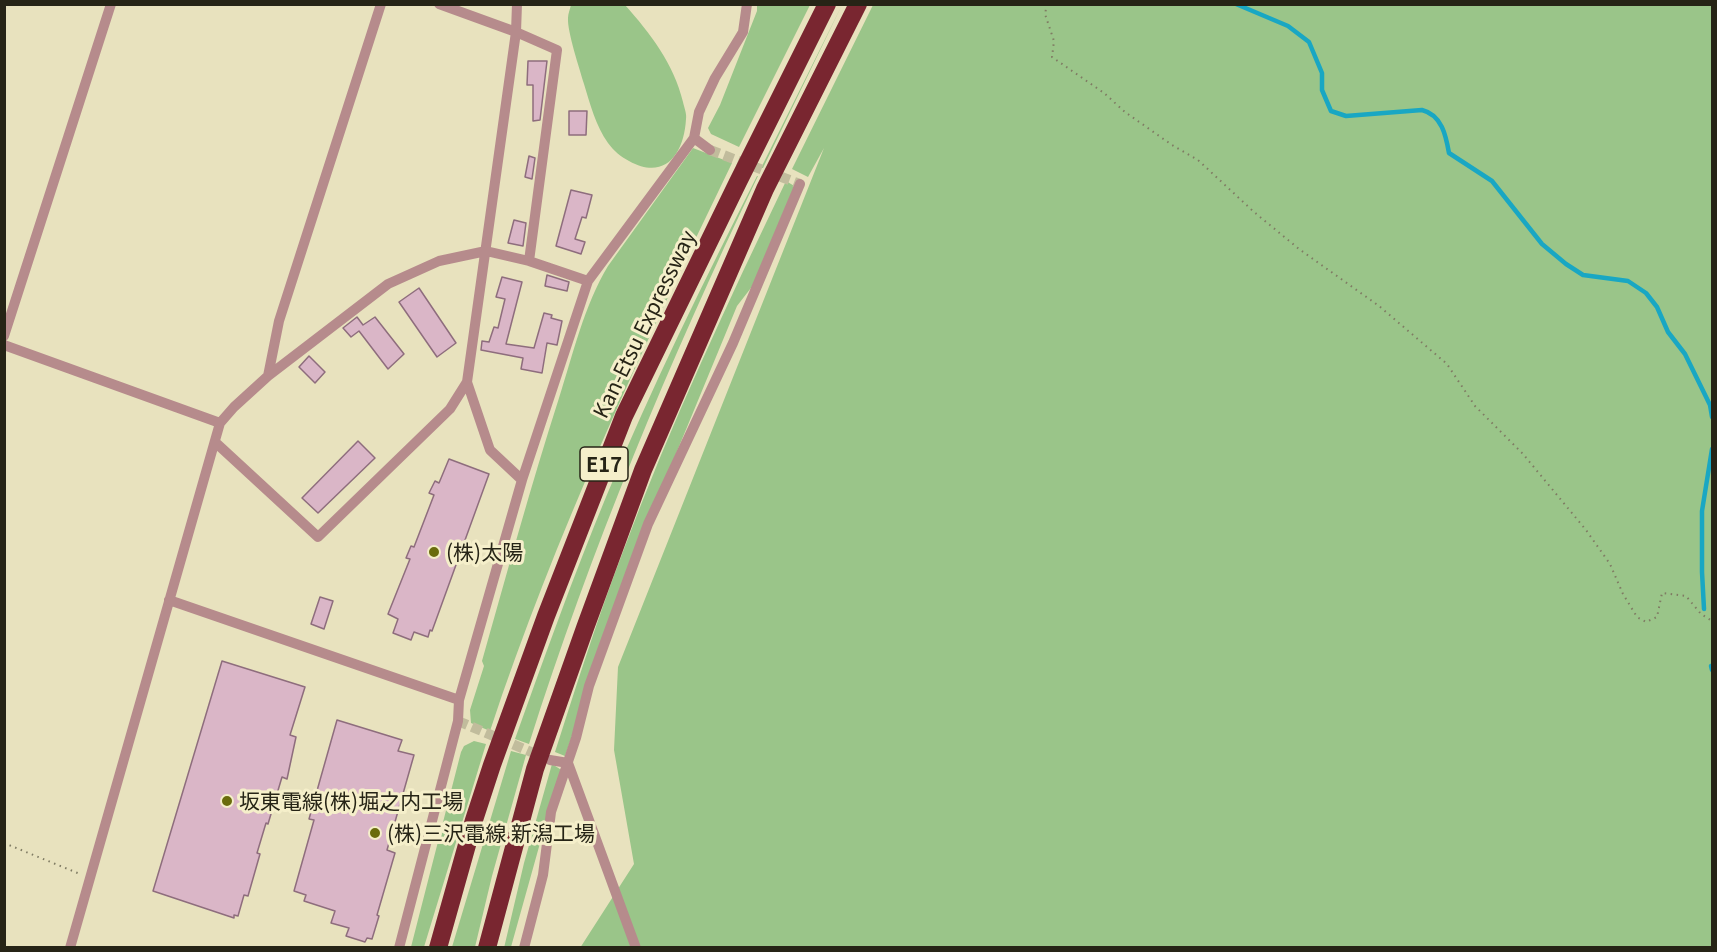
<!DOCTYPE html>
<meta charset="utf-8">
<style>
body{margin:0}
#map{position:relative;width:1717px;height:952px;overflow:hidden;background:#e8e2be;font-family:Georgia,serif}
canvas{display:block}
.frame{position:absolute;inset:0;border:6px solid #262416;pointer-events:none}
</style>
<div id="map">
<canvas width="1717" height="952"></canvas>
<div class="frame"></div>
</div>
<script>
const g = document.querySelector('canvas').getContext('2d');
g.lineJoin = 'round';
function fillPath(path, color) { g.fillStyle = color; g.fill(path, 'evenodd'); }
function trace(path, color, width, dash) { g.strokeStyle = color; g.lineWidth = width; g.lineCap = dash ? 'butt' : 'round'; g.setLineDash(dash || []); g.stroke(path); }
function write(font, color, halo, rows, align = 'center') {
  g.font = font + ' Georgia,"Noto Sans JP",serif'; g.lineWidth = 6; g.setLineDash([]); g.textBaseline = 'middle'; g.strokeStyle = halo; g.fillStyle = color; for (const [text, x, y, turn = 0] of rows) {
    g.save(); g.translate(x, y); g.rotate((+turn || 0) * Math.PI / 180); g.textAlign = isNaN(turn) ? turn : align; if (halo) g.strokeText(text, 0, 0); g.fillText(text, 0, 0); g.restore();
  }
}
fillPath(new Path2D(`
 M571,5H625C650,33 674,64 683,102C684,107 687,114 686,119C684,154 665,181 629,161C621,157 613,150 608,143C596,126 590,104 584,84C580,70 567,31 568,18C568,14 570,9 571,5Z
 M757,5H810L739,147L711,134L708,128L720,105L757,11Z
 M842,5L763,168H761Z
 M873,5H1712V947L580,948L634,864L614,750L618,667L824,148L808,177L792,169Z
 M693,148L732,163C642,349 555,535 490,731L471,723L470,710L484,666L482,661C507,573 531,485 559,398C573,354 584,306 608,266Z
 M757,176H758C669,361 591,549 529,744L515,739C544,658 573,577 606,497C651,388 704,281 757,176Z
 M786,181L796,187L754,284L737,306L647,524L565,756L555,752C577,684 598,616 624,549C671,423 728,302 786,181Z
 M474,741L486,744L424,947H411L461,752L464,746Z
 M511,751L526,755L492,876L475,947H452Z
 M552,764L563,771L549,811L511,947L504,948L524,863Z`), '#9ac589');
trace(new Path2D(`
 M1236,4L1288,26L1309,42L1322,73V90L1331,111L1346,116L1422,110C1442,115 1446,136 1449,153L1492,181L1542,244L1566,264L1583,275L1628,281L1646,293L1657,307L1668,332L1685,354L1710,405L1712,417
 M1704,609L1702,572V511L1712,449
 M1711,666L1712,670`), '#19a7c3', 4.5);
const building = new Path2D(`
 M528,61H547L540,120L533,121V85H527Z
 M569,111H587L586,135H569Z
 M529,156L535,158L532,179L525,177Z
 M571,190L592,195L586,218L582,217L575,239L585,242L581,254L556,246Z
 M514,220L526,223L523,246L508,243Z
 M547,275L569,282L567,291L545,286Z
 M502,277L522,282L506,344L534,348L544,313L552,315L551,318L562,321L557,345L547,343L542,373L521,369L523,358L481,350L482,341L489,342L494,327L498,328L505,299L496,297Z
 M419,288L456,343L437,357L399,302Z
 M357,317L363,325L375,317L404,354L388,369L359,331L351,337L343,328Z
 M309,356L325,372L315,383L299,367Z
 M358,441L375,458L318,513L302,498Z
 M449,459L489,474L432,631L430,630L428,637L414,632L411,640L393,633L398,619L388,614L410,559L406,558L411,546L414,547L434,495L429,493L435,481L439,483Z
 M320,597L333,601L324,629L311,624Z
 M222,661L305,687L290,735L296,737L287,779L282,777L268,824L266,823L257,853L260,854L248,896L244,895L238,916L234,915V918L153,891Z
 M337,720L402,740L398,751L414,755L387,850L395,853L377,915L379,916L372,939L367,938L365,942L346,936L349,928L331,923L335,911L304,901L306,895L294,891L314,820L309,819Z`);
fillPath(building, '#dab6c7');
trace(building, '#8e6d7d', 1.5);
trace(new Path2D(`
 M710,150L800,184
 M458,721L543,757`), '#c1bc9c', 10, [10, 5]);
trace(new Path2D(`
 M1047,4L1045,14L1054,41L1052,57L1104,93L1125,112L1172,145L1198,160L1254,212L1299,249L1379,306L1447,364L1475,406L1523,454L1586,530L1610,564L1623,594L1637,617L1646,622L1657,617L1662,593L1686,596L1701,614L1712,621
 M4,843L80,874`), '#7f7b63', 2, [1.5, 4.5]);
trace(new Path2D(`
 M439,4L516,32L557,50L529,261
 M694,138L710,150
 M588,281L694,138L699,112L715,78L743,32L747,4
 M4,336L111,4
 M4,345L220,423
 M268,376L279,321L381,4
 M215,442L318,537L450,409L467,382
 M169,600L459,700
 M550,760L568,763L636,948
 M70,948L220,423L234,407L268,376L388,284L439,261L486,251L529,261L588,281L522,480
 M399,948L458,721L459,700L522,480L490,450L467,382L516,32L517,4
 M524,948L543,875L551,812L576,738L589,686L648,524L733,343L800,184`), '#b68b8c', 10);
trace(new Path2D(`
 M438,948L474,820L492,765L546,616L624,416L738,182L827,4
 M487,948L535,769L585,628L643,470L765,189L858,4`), '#792630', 18);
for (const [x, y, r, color] of [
 [434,552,6,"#6a6c0d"],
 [227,801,6,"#6a6c0d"],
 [375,833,6,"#6a6c0d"]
]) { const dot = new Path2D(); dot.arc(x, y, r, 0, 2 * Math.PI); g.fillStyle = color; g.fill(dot); trace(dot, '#f5efca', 2); }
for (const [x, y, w] of [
 [604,464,48]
]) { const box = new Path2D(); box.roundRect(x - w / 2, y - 17, w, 34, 4.5); g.fillStyle = '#f5efca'; g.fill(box); trace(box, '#262416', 1.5); }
write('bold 20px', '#262416', null, [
 ["E17",604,464]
]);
write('21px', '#262416', '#f5efca', [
 ["Kan-Etsu Expressway",644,324,-64]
]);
write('21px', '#262416', '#f5efca', [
 ["(株)太陽",446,552],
 ["坂東電線(株)堀之内工場",239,801],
 ["(株)三沢電線 新潟工場",387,833]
], 'left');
</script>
